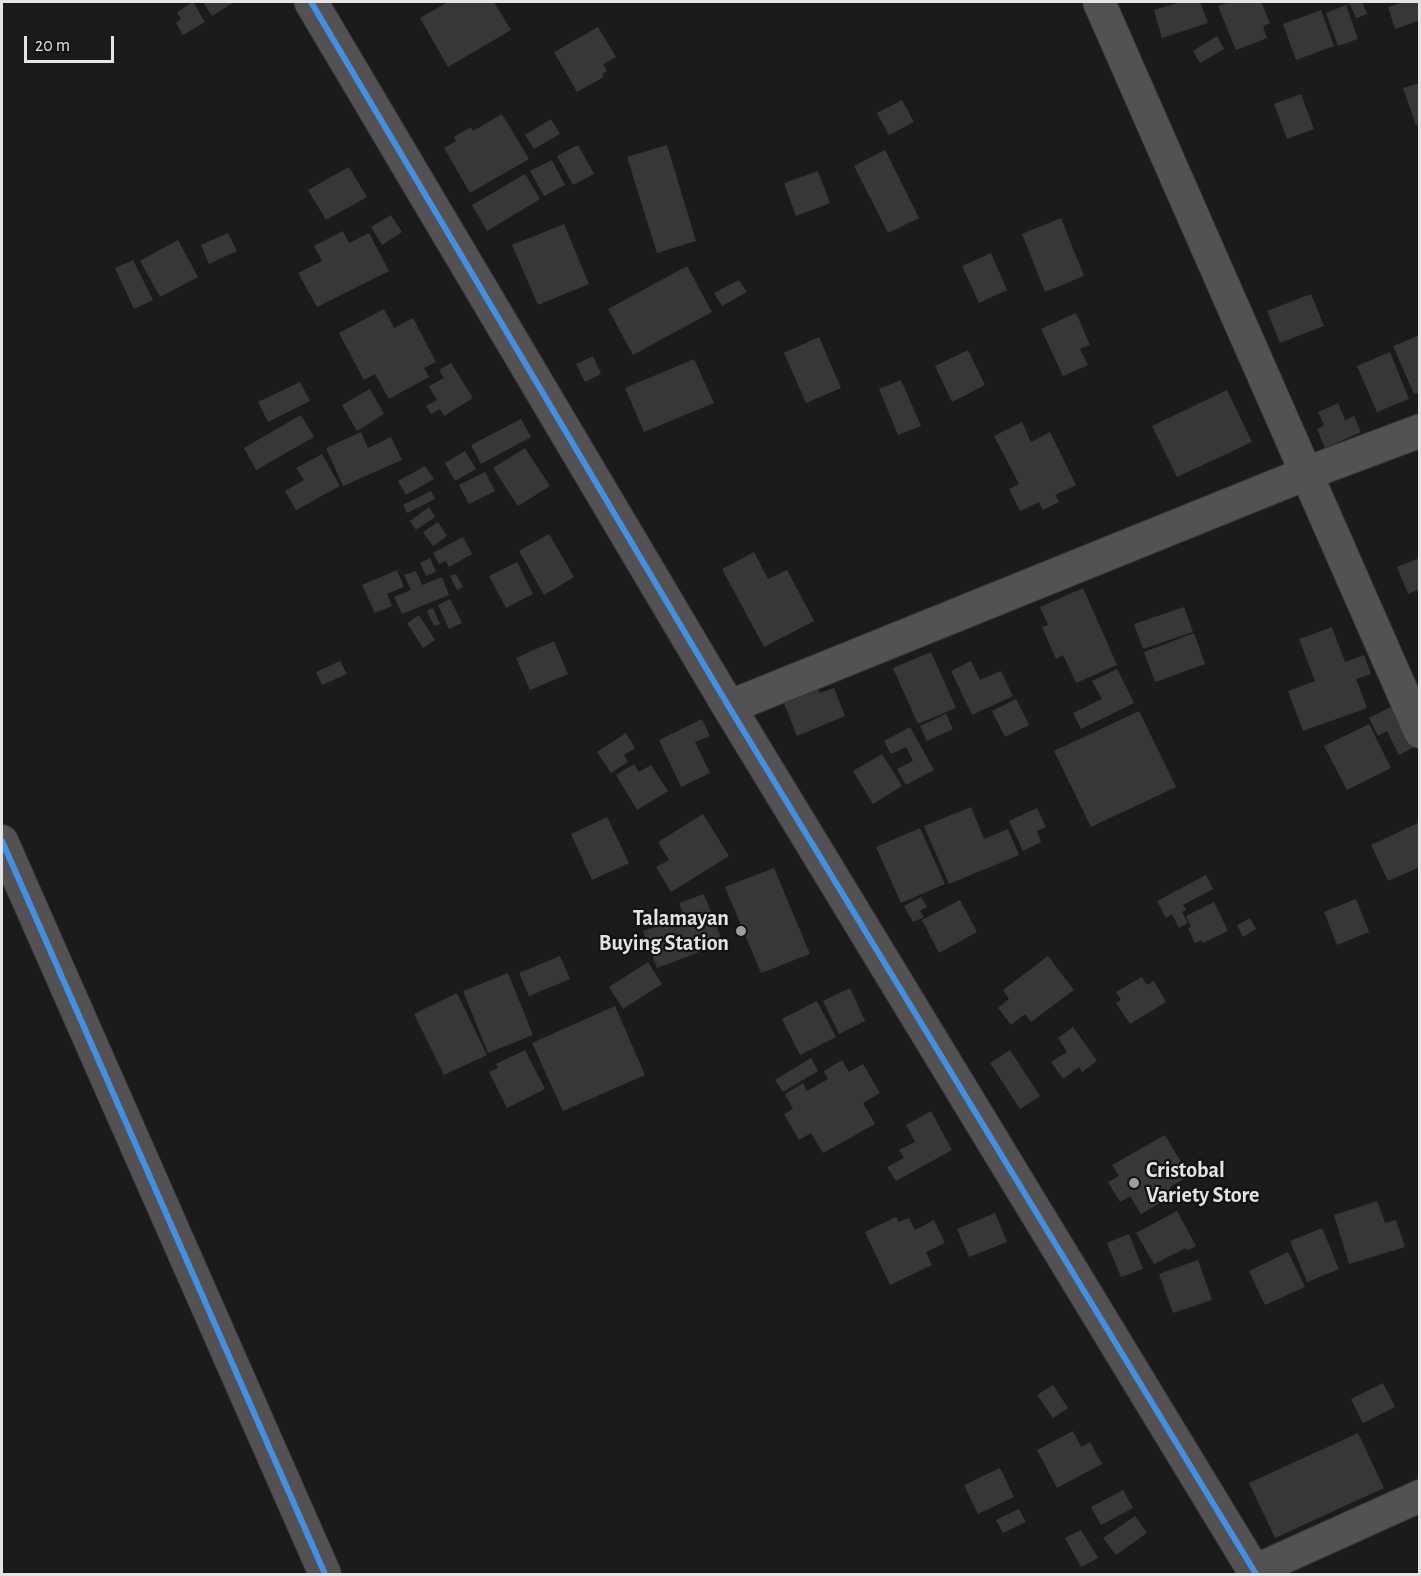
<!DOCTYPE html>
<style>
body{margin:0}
#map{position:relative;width:1421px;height:1576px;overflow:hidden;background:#1c1b1c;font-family:"Alegreya Sans",sans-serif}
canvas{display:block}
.frame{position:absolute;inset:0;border:3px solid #e5e3e6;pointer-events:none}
.scale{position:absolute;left:24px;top:36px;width:90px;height:27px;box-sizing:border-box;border:3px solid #e5e3e6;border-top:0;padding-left:8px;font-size:18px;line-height:21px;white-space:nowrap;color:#e5e3e6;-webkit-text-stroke:4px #141114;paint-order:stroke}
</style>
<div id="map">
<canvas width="1421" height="1576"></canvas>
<div class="frame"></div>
<div class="scale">20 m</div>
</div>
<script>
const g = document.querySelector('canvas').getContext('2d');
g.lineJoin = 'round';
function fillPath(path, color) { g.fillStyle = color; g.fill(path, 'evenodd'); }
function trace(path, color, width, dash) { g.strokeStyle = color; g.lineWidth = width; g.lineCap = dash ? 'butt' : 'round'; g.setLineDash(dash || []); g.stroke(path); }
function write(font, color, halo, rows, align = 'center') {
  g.font = font + ' "Alegreya Sans",sans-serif'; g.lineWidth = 4.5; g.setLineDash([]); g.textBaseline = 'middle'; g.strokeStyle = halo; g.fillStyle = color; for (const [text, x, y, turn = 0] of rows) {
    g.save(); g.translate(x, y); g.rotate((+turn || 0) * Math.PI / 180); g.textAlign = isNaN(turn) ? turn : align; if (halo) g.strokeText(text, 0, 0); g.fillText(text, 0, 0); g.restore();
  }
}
fillPath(new Path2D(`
 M193,2L205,22L183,35L176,23L181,19L177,12Z
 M203,2H234L212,16Z
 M448,2H494L511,30L448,67L420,18Z
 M1181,2H1200L1208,23L1162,38L1154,10Z
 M1231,2H1261L1270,23L1263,26L1267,38L1236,50L1218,6Z
 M1349,2H1362L1367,14L1356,18Z
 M1404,2H1420V20L1395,29L1388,7Z
 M1346,5L1358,39L1338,46L1326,13Z
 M1321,10L1334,46L1296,60L1283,24Z
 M598,27L616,57L603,64L607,71L602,74L604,77L577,92L554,52Z
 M1217,36L1224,49L1200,63L1193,51Z
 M1420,83V124L1416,125L1403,88Z
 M1301,94L1314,129L1287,139L1274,104Z
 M902,100L914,122L889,135L877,113Z
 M502,114L529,159L470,193L444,148L456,141L454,137L471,127L473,131Z
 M551,119L560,134L534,149L525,135Z
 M578,145L594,174L573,185L557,156Z
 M667,145L696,241L657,253L627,157Z
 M885,150L919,218L888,233L854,166Z
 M552,160L565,185L544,196L530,171Z
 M349,167L367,197L326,220L308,190Z
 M818,171L830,203L796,216L784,183Z
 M525,174L540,199L487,231L472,205Z
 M391,215L402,232L382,245L371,227Z
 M1061,218L1084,276L1045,292L1022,234Z
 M564,224L589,284L538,305L512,245Z
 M343,231L349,243L369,233L389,271L317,307L298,273L322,261L314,246Z
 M228,233L237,251L209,264L201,245Z
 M178,240L198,277L160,297L140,261Z
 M991,253L1007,290L979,303L962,266Z
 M133,260L153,300L134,309L115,268Z
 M687,266L712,312L633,355L608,309Z
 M739,280L747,292L722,306L714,293Z
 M1311,294L1324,326L1280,343L1267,311Z
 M384,309L394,328L413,318L436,362L424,368L429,377L389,399L375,374L364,380L339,333Z
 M1076,313L1090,345L1080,349L1088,365L1063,376L1041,329Z
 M1420,335V392L1414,394L1393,346Z
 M819,337L841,388L806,403L784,353Z
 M968,350L985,385L952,402L935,366Z
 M1390,352L1409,399L1377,412L1357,366Z
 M593,356L601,374L585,382L576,364Z
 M694,359L714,403L644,432L625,388Z
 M451,363L473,398L444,416L440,409L431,414L426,406L437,400L429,386L444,378L439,370Z
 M901,380L921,426L898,435L879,389Z
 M300,382L310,401L268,422L258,402Z
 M370,389L384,414L357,431L342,405Z
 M1227,390L1252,442L1177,477L1152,426Z
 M1338,403L1345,420L1354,416L1361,432L1325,448L1317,429L1324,425L1318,412Z
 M301,415L314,437L256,470L244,448Z
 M521,419L531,437L481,464L471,445Z
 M1022,422L1031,442L1050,432L1076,485L1055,495L1059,502L1043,510L1039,502L1020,511L1009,489L1019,484L994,436Z
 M361,432L368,448L391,437L402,460L343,486L326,448Z
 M525,448L550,486L518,506L493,468Z
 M465,451L476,469L455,481L445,463Z
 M322,454L340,486L296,510L285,491L304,480L296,468Z
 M425,466L434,479L406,495L398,481Z
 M485,472L495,491L469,504L459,485Z
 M431,491L435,499L407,513L403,505Z
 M429,507L435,517L416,530L410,521Z
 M438,522L447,536L433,546L423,532Z
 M549,534L574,577L544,595L519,551Z
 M463,537L472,554L449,567L446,561L439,564L433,553Z
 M754,552L768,579L787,570L814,621L764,647L722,569Z
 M430,558L436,572L426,576L420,563Z
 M1420,558V597H1419L1417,590L1408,594L1397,567Z
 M517,562L533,594L506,608L489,576Z
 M397,570L404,587L387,594L392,606L375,613L362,585Z
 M416,571L422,585L442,577L449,595L402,614L394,597L411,590L404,575Z
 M456,574L463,587L457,590L450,576Z
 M1083,588L1117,665L1076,683L1063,655L1056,659L1042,627L1048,625L1040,607Z
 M450,599L462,623L449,629L438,605Z
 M1184,607L1193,632L1143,649L1134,624Z
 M433,608L440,624L434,626L427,611Z
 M419,615L435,640L423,648L407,623Z
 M1332,627L1345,662L1364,655L1371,674L1356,679L1367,708L1303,731L1288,691L1315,681L1299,639Z
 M1194,633L1205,664L1155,682L1144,652Z
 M554,641L568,674L530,690L516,658Z
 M931,652L956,708L918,724L893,668Z
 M340,661L347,674L322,685L316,672Z
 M971,661L980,680L1001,671L1013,696L972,715L951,671Z
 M1117,669L1134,703L1081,729L1073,713L1102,699L1092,681Z
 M817,687L820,693L834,688L845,716L797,736L783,701Z
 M1016,699L1029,725L1005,737L992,711Z
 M1395,705L1416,746L1399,755L1387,731L1378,736L1369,718Z
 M1139,711L1176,787L1091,827L1054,751Z
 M946,714L953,729L927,741L920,726Z
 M702,719L710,736L695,742L710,773L681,787L659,740Z
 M1369,724L1391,768L1347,790L1324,746Z
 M910,727L934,770L906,785L897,769L913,761L906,747L891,754L884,741Z
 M626,733L635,748L624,755L628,762L611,773L597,752Z
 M882,754L902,786L873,804L853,771Z
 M634,764L639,772L651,765L668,791L637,810L616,775Z
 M971,807L984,839L1008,829L1019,855L949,884L924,826Z
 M1037,808L1046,827L1037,831L1041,842L1023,851L1009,821Z
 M703,814L729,856L671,892L656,867L669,860L658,842Z
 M607,817L629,863L592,880L571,834Z
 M1420,822V867L1388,881L1371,845Z
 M920,828L945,884L901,903L876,847Z
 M774,868L810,954L761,973L725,887Z
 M1206,875L1213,889L1183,905L1186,910L1182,912L1188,923L1179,928L1172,914L1166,918L1157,901Z
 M704,894L723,943L657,968L643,931L684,916L679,903Z
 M921,897L927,907L920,911L924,917L913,922L904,906Z
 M1356,899L1369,932L1337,945L1324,912Z
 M960,900L977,932L939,953L922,920Z
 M1214,902L1228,931L1203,943L1201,940L1195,943L1188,928L1191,927L1186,916Z
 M1250,918L1256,929L1243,937L1237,925Z
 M560,956L570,979L529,996L519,973Z
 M1048,956L1074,990L1031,1022L1025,1014L1011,1025L998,1008L1009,999L1003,990Z
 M648,962L662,984L623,1009L609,987Z
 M508,973L533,1035L488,1053L463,991Z
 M1142,977L1147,985L1154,981L1166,1002L1130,1024L1116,1003L1121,1000L1116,992Z
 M850,988L865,1021L839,1034L823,1001Z
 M457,993L487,1055L444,1075L414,1014Z
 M817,1001L836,1037L800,1055L782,1019Z
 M615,1006L645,1075L563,1111L532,1043Z
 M1073,1027L1097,1061L1082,1072L1079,1067L1063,1079L1051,1062L1067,1052L1058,1038Z
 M525,1050L545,1089L507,1108L489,1072L498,1068L496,1064Z
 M1010,1050L1040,1096L1020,1109L990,1063Z
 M811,1058L818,1071L783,1092L775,1080Z
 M842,1060L849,1072L863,1064L880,1093L863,1103L875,1124L823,1153L811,1133L799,1140L784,1114L793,1109L785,1094L803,1083L807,1091L828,1079L824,1071Z
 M931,1111L952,1150L896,1181L887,1167L904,1158L899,1150L915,1142L906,1125Z
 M1165,1135L1189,1176L1170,1187L1175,1194L1141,1214L1130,1196L1120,1202L1108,1182L1119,1176L1112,1165Z
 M1377,1201L1385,1223L1396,1220L1405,1247L1349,1264L1334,1215Z
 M1177,1211L1196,1246L1188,1250L1186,1248L1154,1264L1136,1233Z
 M995,1213L1007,1242L969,1257L957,1229Z
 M896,1217L899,1222L909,1218L915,1230L934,1220L945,1243L926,1252L932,1265L890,1285L865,1232Z
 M1322,1228L1339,1269L1307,1282L1290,1241Z
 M1129,1234L1143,1269L1121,1277L1107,1243Z
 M1288,1252L1305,1287L1265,1305L1249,1271Z
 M1198,1260L1212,1300L1173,1313L1159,1274Z
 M1383,1383L1395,1407L1363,1423L1351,1399Z
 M1053,1385L1068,1408L1053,1418L1037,1395Z
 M1073,1431L1081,1447L1090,1442L1102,1464L1057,1488L1037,1450Z
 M1358,1433L1384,1488L1275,1538L1249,1483Z
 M1000,1468L1014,1497L978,1514L964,1485Z
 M1123,1490L1133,1508L1101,1525L1091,1507Z
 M1019,1509L1026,1522L1003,1533L996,1520Z
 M1135,1516L1147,1533L1116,1555L1103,1538Z
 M1081,1530L1098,1558L1081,1567L1065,1538Z`), '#383737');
const street = new Path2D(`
 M1099,2L1420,732
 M2,841L325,1574
 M1254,1571L1420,1496`);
const secondary = new Path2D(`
 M311,2L729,707L1256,1574
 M729,707L1305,474L1420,431`);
trace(street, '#363537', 34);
trace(secondary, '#363537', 35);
trace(street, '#535153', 32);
trace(secondary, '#535153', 33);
trace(new Path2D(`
 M311,2L729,707L1256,1574
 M2,841L325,1574`), '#468fdf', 6);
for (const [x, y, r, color] of [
 [741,931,6,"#9f9d9f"],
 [1134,1183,6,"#9f9d9f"]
]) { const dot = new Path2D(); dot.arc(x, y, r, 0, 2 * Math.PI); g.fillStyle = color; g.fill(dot); trace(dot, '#141114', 2); }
write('bold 22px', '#e5e3e6', '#141114', [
 ["Talamayan",729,918],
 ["Buying Station",729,943],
 ["Cristobal",1146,1170,"left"],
 ["Variety Store",1146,1195,"left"]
], 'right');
</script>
